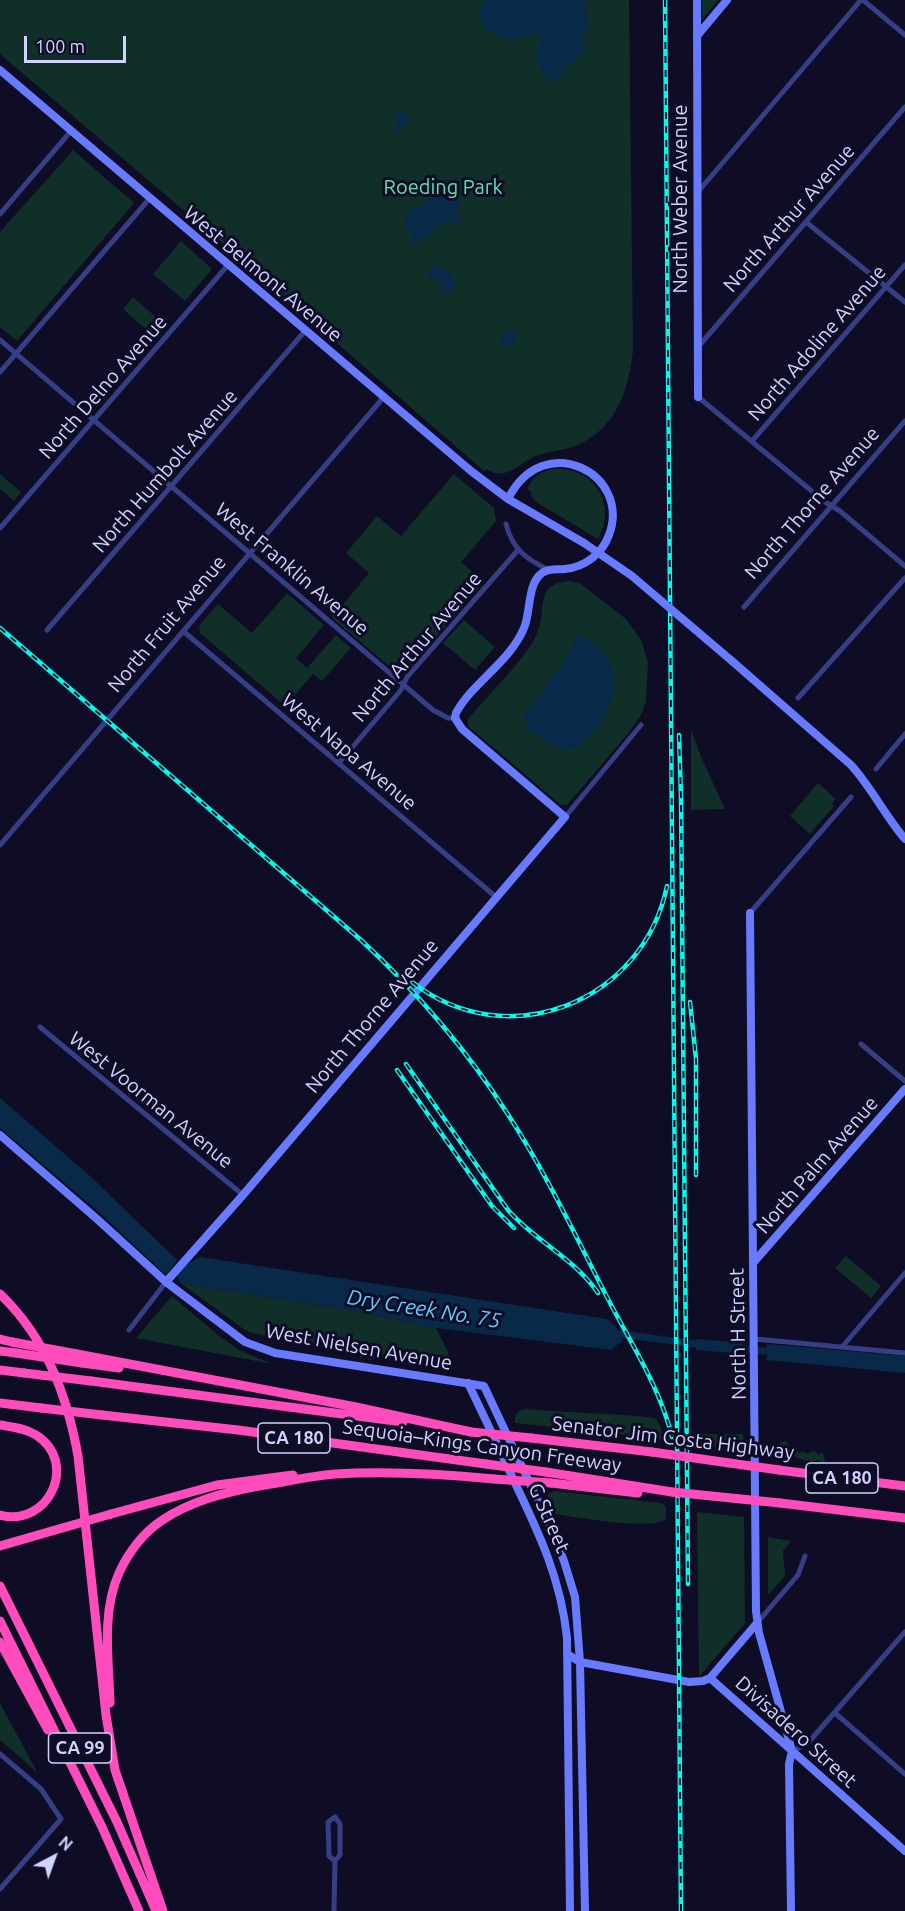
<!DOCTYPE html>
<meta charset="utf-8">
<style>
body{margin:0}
#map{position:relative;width:905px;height:1911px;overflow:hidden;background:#0e0d25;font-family:Ubuntu,sans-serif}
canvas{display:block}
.north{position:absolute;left:24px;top:1827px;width:60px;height:60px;-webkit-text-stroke:4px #0e0d25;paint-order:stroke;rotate:41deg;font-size:16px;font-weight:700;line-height:24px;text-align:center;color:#d1d3ff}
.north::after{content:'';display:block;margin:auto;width:21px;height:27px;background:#d1d3ff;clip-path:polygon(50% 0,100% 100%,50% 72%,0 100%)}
.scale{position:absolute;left:24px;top:36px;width:102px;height:27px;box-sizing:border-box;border:3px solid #d1d3ff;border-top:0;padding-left:8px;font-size:18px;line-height:21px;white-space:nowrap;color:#d1d3ff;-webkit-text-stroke:4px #0e0d25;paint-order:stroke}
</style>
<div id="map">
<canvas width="905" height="1911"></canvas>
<div class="north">N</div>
<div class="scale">100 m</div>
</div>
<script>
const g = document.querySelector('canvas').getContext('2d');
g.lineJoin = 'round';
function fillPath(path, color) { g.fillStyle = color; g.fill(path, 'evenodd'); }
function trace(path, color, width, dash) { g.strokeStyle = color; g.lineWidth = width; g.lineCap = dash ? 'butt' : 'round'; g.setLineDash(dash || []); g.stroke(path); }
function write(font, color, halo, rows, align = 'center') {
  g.font = font + ' Ubuntu,sans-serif'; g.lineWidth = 6; g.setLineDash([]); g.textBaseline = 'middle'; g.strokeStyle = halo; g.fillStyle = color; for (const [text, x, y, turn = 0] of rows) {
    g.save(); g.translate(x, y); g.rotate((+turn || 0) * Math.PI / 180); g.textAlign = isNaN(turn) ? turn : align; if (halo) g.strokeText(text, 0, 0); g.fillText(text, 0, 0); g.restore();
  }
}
fillPath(new Path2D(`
 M0,0H629L633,350C629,391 615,432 572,447C561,451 548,451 536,456C518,463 507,482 486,469L484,471L202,226L0,54Z
 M702,0H718L702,20Z
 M73,150L134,203L17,341L0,327V232Z
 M181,241L212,269L185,301L153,274Z
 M133,297L165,325L155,337L123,309Z
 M552,469C594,466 618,504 598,539L536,502L531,495V491L527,490C531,478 540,472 552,469Z
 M0,474L21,492L14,501L0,489Z
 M454,474L494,508L496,521L461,562L484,582L410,667L402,671L394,670L332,618L369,573L346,553L377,516L401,536Z
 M570,581L581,584L626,619L641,640L648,662L646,701L642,713L631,730L567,805H561L468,726V719C487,696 523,662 536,636C549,609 532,584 570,581Z
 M287,593L324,625L296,658L307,668L336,635L351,648L322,681L313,674L285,706L200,633L199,626L218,604L252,633Z
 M464,620L495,647L475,670L443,643Z
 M691,732H692L701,757L725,809L691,810Z
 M818,783L836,799L832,804L834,806L810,834L790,816Z
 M846,1256L881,1286L871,1298L835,1268Z
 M180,1283L365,1313L436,1328L448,1352L449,1362L443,1366L252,1333L245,1330Z
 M172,1296L219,1336L241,1351L272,1364L136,1338Z
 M525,1409C569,1413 612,1413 655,1418L660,1425L663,1439L658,1442L647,1440L643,1437L515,1423C515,1414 516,1411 525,1409Z
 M697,1434H743L744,1451L697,1445Z
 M785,1441L789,1444L788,1451L791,1453L794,1450L798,1451L799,1453L803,1452L808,1454L810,1452H817L818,1455L821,1453H823L825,1461L822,1463L819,1460L811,1462L809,1460L807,1461L792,1456L784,1458L779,1456L775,1449L781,1442Z
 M554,1491L661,1503L666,1507V1519C651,1531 576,1517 555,1514L547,1496L549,1493Z
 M697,1512L744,1517L745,1623L699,1677Z
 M768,1537L791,1541L783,1551L785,1576L768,1595Z
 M0,1703L37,1772L0,1740Z`), '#102f29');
fillPath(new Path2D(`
 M485,0H585L586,13L589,22L584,33V50L568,66L558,81L552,82L542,73L536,59L541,34C532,31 524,39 514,39C493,39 470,22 485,0Z
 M401,111L408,115L410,120L405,122L401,132L395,131V121L393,118Z
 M445,187C451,190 454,196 461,200L456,214L462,223L461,225L445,221L415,244L411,243L413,237L404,222L411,207L422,206L426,200L436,195L439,189Z
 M439,266L450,273L456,286L445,294L441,281L428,278L431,267Z
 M503,331H512L518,335L517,342L504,347L500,344Z
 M577,633C592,642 605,653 612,669C624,695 590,756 558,749C552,747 544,740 539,736C530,730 524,725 524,715L567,657Z
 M0,1098L90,1176L177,1260L167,1274L164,1273L100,1213L0,1128Z
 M200,1257L607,1319L617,1328L623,1340L611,1350L436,1328L365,1313L180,1283L177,1275L186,1265Z
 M696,1339L743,1343V1354L696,1350Z
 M767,1344L905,1356V1373L767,1360Z`), '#092948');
trace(new Path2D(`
 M613,1333L703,1345
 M735,1348L774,1352`), '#092948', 7);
trace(new Path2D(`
 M863,0L905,35
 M697,193L861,0
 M0,214L71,131
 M806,222L905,302
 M0,340L433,710L448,718H455
 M698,347L905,107
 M0,372L150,198
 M698,397L825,502L840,511L905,566
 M752,441L905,265
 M506,524C512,549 528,561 550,570
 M0,528L228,265
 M744,607L905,421
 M47,630L305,331
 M183,631L496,897
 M798,698L905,578
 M339,763L401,690L407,677L518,550
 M876,769L905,734
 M565,817L641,725
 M0,845L383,398
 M750,913L851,797
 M40,1027L243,1195
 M861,1044L905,1081
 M129,1330L166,1282
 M755,1339L905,1353
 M842,1347L905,1273
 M757,1623L798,1575L805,1556
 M835,1713L905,1774
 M792,1751L807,1744L905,1632
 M0,1754L41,1789L61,1819L0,1889
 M335,1817L340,1824V1855L335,1861L329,1856L328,1822Z
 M334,1911L335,1861`), '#363f86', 5);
trace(new Path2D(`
 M697,0L698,397
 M697,36L727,0
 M0,70L471,471L508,499L584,543
 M732,661L851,765C872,788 885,816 905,839
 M750,913L756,1611L759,1633L792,1751
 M0,1135L97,1219L166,1282L245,1342L275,1353L484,1386L550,1526L564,1561L575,1597L580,1662L585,1911
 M753,1263L905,1089
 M166,1282L243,1195L565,817L462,729L455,718L456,713C473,682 510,662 524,628C531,612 527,584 542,573C549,568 557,570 565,569C585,567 602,554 609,535C632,474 544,428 508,499
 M468,1383C484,1416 500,1450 515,1483C540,1535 561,1580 567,1638L570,1911
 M567,1654L580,1662L689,1682L703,1681L710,1678L757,1623
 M710,1678L905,1851
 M791,1911L789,1764L792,1751`), '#687bff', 8);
trace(new Path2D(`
 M0,1294C46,1338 67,1395 78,1456L106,1715L115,1770L163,1911
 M0,1339L12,1342
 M0,1351L16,1353
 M77,1354L356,1407L471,1432
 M82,1363L119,1368
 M0,1370L24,1373
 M91,1381L403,1422
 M0,1403L41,1408
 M102,1415L238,1430L486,1464
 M0,1425C12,1427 25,1428 36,1435C79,1462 49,1528 0,1515
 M531,1438L652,1452
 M779,1470L905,1486
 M546,1472L672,1492
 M551,1483L638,1493
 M780,1503L905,1518
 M111,1514L217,1485L293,1475
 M0,1586L117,1822L156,1911
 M0,1621L102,1827L139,1911
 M0,1642L48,1730
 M110,1703C109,1661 101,1613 119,1573C128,1553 143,1533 161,1521C190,1501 226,1492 259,1486C284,1482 310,1476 335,1474C387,1471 442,1474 494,1479`), '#ff4cbd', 9);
const rail = new Path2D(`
 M665,0L681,1911
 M0,628L361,940C416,991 466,1049 507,1113C545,1171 575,1235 607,1297C630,1342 660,1387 672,1437
 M679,735L681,797L688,1584
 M412,982C507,1056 643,1003 667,886
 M690,1002L696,1059V1175
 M406,1064L508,1210C535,1241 574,1258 598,1293
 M397,1070L492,1206L514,1228`);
trace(rail, '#00fcef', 4.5);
trace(rail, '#0e0d25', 2, [7]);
trace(new Path2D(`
 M584,543L632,576L732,661`), '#687bff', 8);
trace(new Path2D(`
 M12,1342L77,1354
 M16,1353L82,1363
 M24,1373L91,1381
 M41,1408L102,1415
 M471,1432L531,1438
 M652,1452L779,1470
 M486,1464L546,1472
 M494,1479L551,1483
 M672,1492L780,1503
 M0,1546L111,1514`), '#ff4cbd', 9);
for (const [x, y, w] of [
 [294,1438,72],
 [842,1478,72],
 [80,1748,63]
]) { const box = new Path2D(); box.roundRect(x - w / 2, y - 15, w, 30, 4.5); g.fillStyle = '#0e0d25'; g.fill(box); trace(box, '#d1d3ff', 1.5); }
write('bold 18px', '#d1d3ff', null, [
 ["CA 180",294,1438],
 ["CA 180",842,1478],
 ["CA 99",80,1748]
]);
write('20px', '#57e5ac', '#0e0d25', [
 ["Roeding Park",443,187]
]);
write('20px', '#d1d3ff', '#0e0d25', [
 ["North Weber Avenue",680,199,-90],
 ["North Arthur Avenue",789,218,-49],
 ["West Belmont Avenue",263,274,40],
 ["North Adoline Avenue",817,343,-49],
 ["North Delno Avenue",103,387,-49],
 ["North Humbolt Avenue",165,471,-49],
 ["North Thorne Avenue",812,503,-49],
 ["West Franklin Avenue",292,569,40],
 ["North Fruit Avenue",167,624,-50],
 ["North Arthur Avenue",417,647,-50],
 ["West Napa Avenue",349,752,40],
 ["North Thorne Avenue",372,1016,-50],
 ["West Voorman Avenue",151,1100,39],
 ["North Palm Avenue",817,1165,-49],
 ["North H Street",738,1334,-91],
 ["West Nielsen Avenue",359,1347,10],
 ["Senator Jim Costa Highway",673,1438,7],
 ["Sequoia–Kings Canyon Freeway",482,1446,8],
 ["G Street",549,1518,66],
 ["Divisadero Street",796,1732,42]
]);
write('italic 21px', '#5fcdff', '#0e0d25', [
 ["Dry Creek No. 75",424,1309,9]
]);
</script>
